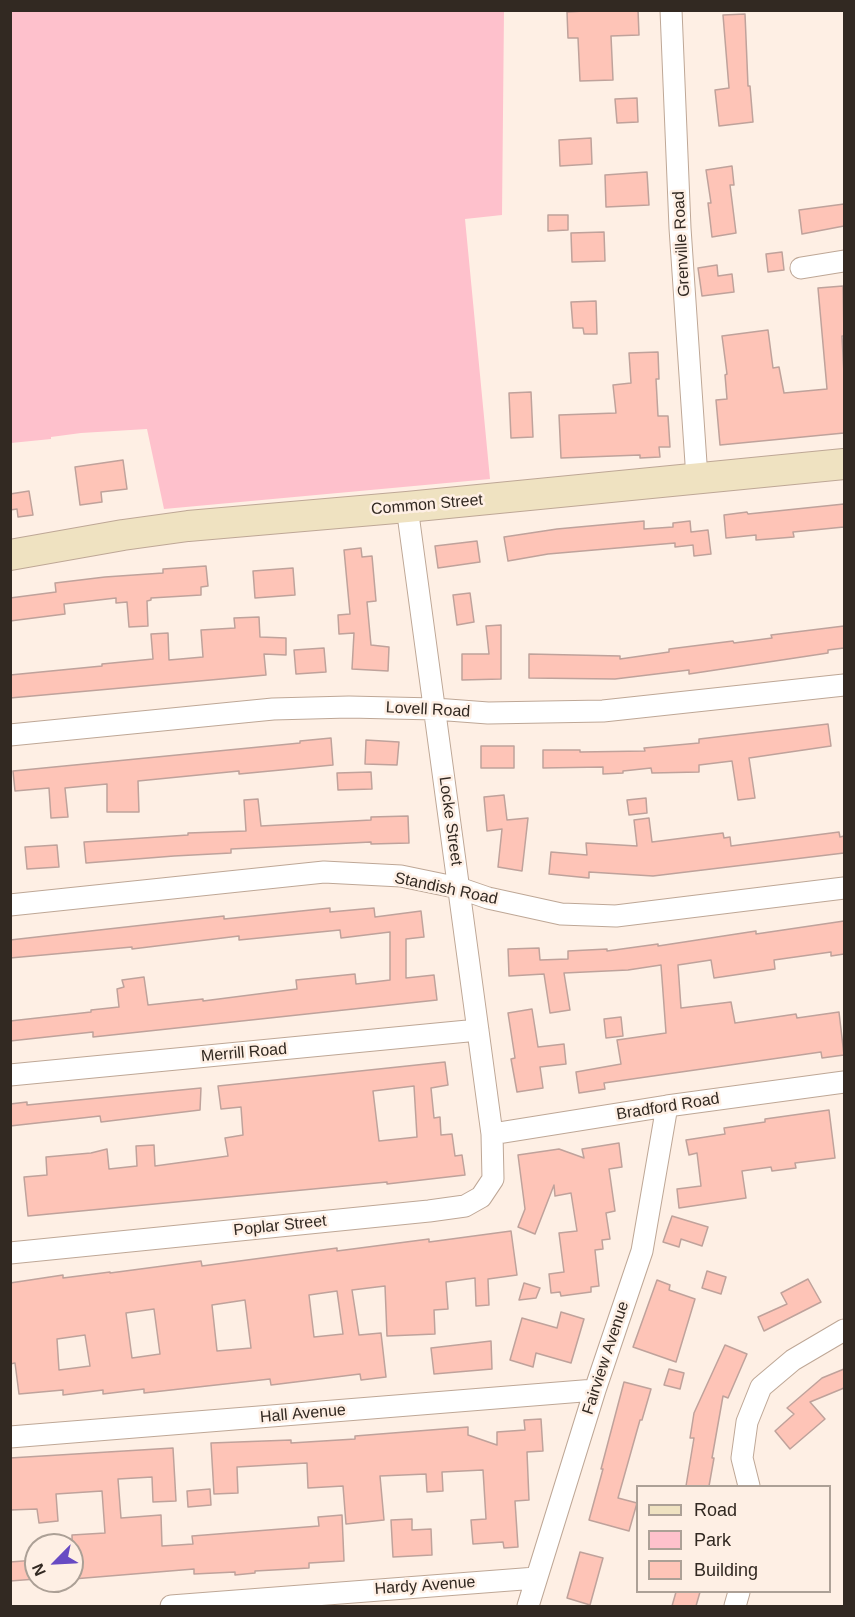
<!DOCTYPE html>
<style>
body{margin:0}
#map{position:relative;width:855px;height:1617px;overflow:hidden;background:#feefe4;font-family:Helvetica,sans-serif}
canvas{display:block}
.frame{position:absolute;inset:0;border:12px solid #322922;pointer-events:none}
.legend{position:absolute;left:636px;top:1485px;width:195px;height:108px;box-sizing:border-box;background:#feefe4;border:2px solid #aca096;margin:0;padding:8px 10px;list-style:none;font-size:18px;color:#322922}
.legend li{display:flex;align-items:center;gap:12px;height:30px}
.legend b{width:30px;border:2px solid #aca096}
.north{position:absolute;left:24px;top:1533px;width:60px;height:60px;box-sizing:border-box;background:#feefe4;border:2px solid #aca096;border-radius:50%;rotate:246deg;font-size:16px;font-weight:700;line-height:24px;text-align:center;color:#322922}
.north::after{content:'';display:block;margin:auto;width:21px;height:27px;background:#674ac3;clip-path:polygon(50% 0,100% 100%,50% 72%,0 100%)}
</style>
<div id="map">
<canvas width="855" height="1617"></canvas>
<div class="frame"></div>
<ul class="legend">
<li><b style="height:8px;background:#efe2c1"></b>Road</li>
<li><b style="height:16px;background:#fec1cc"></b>Park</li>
<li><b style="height:16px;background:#fec4b7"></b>Building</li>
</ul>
<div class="north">N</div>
</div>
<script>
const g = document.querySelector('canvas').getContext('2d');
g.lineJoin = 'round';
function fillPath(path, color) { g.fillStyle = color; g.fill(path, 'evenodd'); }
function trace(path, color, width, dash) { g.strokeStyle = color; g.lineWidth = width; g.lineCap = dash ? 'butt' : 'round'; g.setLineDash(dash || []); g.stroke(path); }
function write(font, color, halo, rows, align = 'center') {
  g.font = font + ' Helvetica,sans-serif'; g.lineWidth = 5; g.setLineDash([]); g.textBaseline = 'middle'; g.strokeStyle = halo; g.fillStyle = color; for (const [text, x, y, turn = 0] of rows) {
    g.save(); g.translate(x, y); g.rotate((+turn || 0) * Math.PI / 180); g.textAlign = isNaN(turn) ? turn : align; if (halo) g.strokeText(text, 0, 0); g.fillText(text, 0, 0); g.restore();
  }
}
fillPath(new Path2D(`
 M11,10L504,11L502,215L465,219L490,479L164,509L147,429L81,433L51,437V439L11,443Z`), '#fec1cc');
const building = new Path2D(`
 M603,10H638L639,35L611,36L613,80L580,81L578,38H568L567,12Z
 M745,14L748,86H750L753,122L719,126L715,90L729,88L723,15Z
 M637,98L638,122L617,123L615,99Z
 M591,138L592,164L560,166L559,140Z
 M732,166L734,185H730L736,233L712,237L708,203H711L706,170Z
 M647,172L649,205L606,207L605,175Z
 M844,204V226L802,234L799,210Z
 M548,215H568V230L548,231Z
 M604,232L605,261L572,262L571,233Z
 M782,252L784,270L768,272L766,254Z
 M717,265L718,276L732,274L734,292L702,296L698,268Z
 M843,286L844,336H842L844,375V433L720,445L716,400L727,399L725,375L727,374L722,336L768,330L773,368L779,367L784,393L827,389L818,288Z
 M596,301L597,334H584L583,328H573L571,302Z
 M658,352L659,379H656L658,416H668L670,447H659L660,457L640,458V455L561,458L559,415L616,413L613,385L631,383L629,353Z
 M531,392L533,437L511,438L509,393Z
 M123,460L127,489L101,492L102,502L80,505L75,467Z
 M29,491L33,515L18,517L17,509L10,510V494Z
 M844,504V527L793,532L794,537L756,540V535L726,538L724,515L747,512L748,514Z
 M644,521V529L673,527V523L690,521L691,532L708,530L711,554L694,556L693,545L675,547V543L548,554L508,561L504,537L557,529Z
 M477,541L480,562L438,568L435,546Z
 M361,548L362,557L372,556L376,601L367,602L371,645L389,647L388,671L352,669L354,633L339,634L338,615L350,614L344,550Z
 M206,566L208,586L201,587V595L151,598V600L147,601L148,626L129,627L127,602L116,603V598L64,604L65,614L10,621V598L56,592L55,583L105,577L163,573V569Z
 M293,568L295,595L255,598L253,571Z
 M470,593L474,622L457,625L453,595Z
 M259,617L260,637L286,638V655L264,654L266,675L10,698V675L102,666V664L153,659L151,634L168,633L169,660L203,657L201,630L235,628L234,618Z
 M501,625V679L462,680V654H489L486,626Z
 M844,626V648L828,650V653L689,674V670L615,679L529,678V654L620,656V659L669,652V649L733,641L734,643L772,638L771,635Z
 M324,648L326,672L296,674L294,650Z
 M828,724L831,746L749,758L755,798L738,800L732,761L699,765V772L652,773L651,768L623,771V773L603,774V767L543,768V750H580V752L645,751L644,748L699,743V739Z
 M331,738L333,765L239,774V771L138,781L139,812H107V784L65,788L68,817L51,818L49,788L15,791L13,771L300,743V741Z
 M366,740L399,742L397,765L365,764Z
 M481,746H514V768H481Z
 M371,772L372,789L338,790L337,773Z
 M504,795L507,820L528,818L522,871L498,867L502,829L487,831L484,797Z
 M646,798L647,813L629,815L627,800Z
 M258,799L261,826L371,820V817L408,816L409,843L371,844V842L231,849V853L174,856L86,863L84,842L188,835V833L246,831L244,800Z
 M649,818L652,842L723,833L724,838L730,837L731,846L839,832L840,837L844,836V853L653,876L589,872V878L549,874L551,852L587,855L586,843L637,846L634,820Z
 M57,845L59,867L27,869L25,847Z
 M330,908V912L374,908L375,917L421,911L424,937L406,939V978L434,975L437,1000L93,1037V1032L10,1041V1021L91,1012V1010L119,1007L117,989L124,987L122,980L144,977L148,1005L203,999V1001L297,989L296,980L355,974L356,984L390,980V932L341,938L340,930L239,940V936L132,949V947L10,958V940L224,916V919Z
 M844,921V954L831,956V952L774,960L775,969L714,978L711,960L678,965L681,1008L731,1002L735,1023L796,1014L797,1018L839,1012L844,1055L822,1058L821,1052L604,1083L605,1089L579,1093L576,1072L621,1064L617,1040L666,1033L661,965L628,970L564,973L570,1010L550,1013L544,974L509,976L508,949L539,948L540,960L568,959V951L607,949V951L658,944V946L756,931V934Z
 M532,1009L538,1047L564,1044L566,1064L540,1067L543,1088L517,1092L511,1059L515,1058L508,1013Z
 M621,1017L623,1036L606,1038L604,1019Z
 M445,1062L448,1085L431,1088L434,1118L440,1117L441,1135L452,1134L455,1156L462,1155L465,1175L387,1184V1182L28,1216L24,1177L47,1175L46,1157L91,1153L107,1149L109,1169L137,1166L136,1146L154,1145L155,1166L228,1156L225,1138L243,1135L241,1107L221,1109L218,1086ZM414,1086L417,1137L379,1141L373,1091Z
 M201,1088L200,1110L101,1122L100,1116L10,1126V1104L27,1102V1105Z
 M829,1110L835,1158L795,1163L796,1168L772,1171L771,1167L742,1171L746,1198L679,1208L677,1189L701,1186L697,1153L689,1155L686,1140L725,1134L724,1128L765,1122V1119Z
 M619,1143L622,1167L609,1169L615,1211L606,1213L610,1239L602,1240L603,1249L595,1250L599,1286L591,1287V1292L561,1296L560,1292L551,1293L549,1274L564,1272L559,1233L577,1231L571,1193L555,1196L554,1185L535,1234L518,1227L525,1209L518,1155L559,1149L584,1158L582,1149Z
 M672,1216L708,1227L702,1246L681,1239L679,1247L663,1242Z
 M511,1231L517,1275L488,1279L489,1305L476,1306L475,1278L446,1282L448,1309L434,1310L435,1334L387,1336L385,1286L352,1290L359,1335L381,1333L386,1377L361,1380L360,1374L271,1385L270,1379L144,1393V1389L103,1394V1390L63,1395V1390L19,1394L15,1363L10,1364V1283L63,1275V1278L110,1272V1273L201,1261L202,1266L337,1248V1251L429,1239V1242ZM337,1291L343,1334L314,1337L309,1295ZM245,1300L251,1348L217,1351L212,1305ZM154,1309L160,1354L132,1358L126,1313ZM85,1335L90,1366L59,1370L57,1339Z
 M707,1271L726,1277L721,1294L702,1288Z
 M808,1279L821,1302L764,1331L758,1317L787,1304L781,1293Z
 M657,1280L670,1285L669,1290L695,1299L676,1362L633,1347Z
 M524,1283L540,1288L536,1298L519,1300Z
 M561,1312L584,1319L571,1363L536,1353L533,1367L510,1360L522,1318L557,1328Z
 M491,1341L492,1369L434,1374L431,1348Z
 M725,1345L747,1354L728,1398L723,1396L712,1458H714L709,1486H686L694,1438H690L694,1413Z
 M669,1369L684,1373L680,1389L664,1385Z
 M844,1369V1388L810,1402L825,1419L790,1449L775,1431L794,1414L787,1408L822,1378Z
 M624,1382L651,1389L642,1420H640L618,1498L637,1503L629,1531L589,1520L603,1469H601Z
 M541,1419L543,1451L527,1452L529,1500L515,1501L518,1547L504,1548L503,1542L473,1544L471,1520L486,1519L483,1470L442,1472L443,1491L427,1492L426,1474L380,1476L384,1520L346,1524L343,1486L308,1488L307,1463L237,1467L238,1493L214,1494L211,1443L291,1440V1443L355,1439V1436L468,1427V1435L497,1445V1432L525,1430L524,1420Z
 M173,1448L176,1501L153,1502L152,1477L118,1479L121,1518L161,1515L162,1546L193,1544L192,1536L319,1526L318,1517L342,1515L344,1561L309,1563V1568L255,1571V1573L235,1575V1572L194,1574V1569L73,1579L72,1535L105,1533L102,1491L56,1494L58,1521L39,1523L37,1509L10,1510V1458Z
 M210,1489L211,1505L188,1507L187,1491Z
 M412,1519V1530L431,1529L432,1555L393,1557L391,1520Z
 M580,1552L603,1558L590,1605L567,1598Z
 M36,1560V1579L10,1581V1562Z
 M676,1592H700L696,1606H672Z`);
fillPath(building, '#fec4b7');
trace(building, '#bfa29b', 1.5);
const minor = new Path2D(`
 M671,10L680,228L697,478
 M801,268L844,261
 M10,735L273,709L349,707L435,709L488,713L603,711L844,685
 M10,905L324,872L401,876L459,888L488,898L561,914L616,916L844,888
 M10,1075L478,1030
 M492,1134L667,1106L844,1082
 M10,1253L429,1211L465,1206L481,1197L493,1179L492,1134L407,507
 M10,1437L595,1390
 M749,1486L742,1458L747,1422L761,1387L793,1360L844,1330
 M171,1606L536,1578
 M528,1606L595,1390L642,1251L667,1106
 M735,1606L739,1592`);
const secondary = new Path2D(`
 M10,555L123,535L188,526L407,507L844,464`);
trace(minor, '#bea796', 23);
trace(secondary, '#bea796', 32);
trace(minor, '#fff', 21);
trace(secondary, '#efe2c1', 30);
write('16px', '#322922', '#feefe4', [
 ["Grenville Road",682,244,-93],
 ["Common Street",427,505,-5],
 ["Lovell Road",428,710,3],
 ["Locke Street",450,821,82],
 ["Standish Road",446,889,12],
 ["Merrill Road",244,1053,-5],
 ["Bradford Road",668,1107,-9],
 ["Poplar Street",280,1226,-6],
 ["Fairview Avenue",606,1358,-72],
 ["Hall Avenue",303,1414,-5],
 ["Hardy Avenue",425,1586,-4]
]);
</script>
